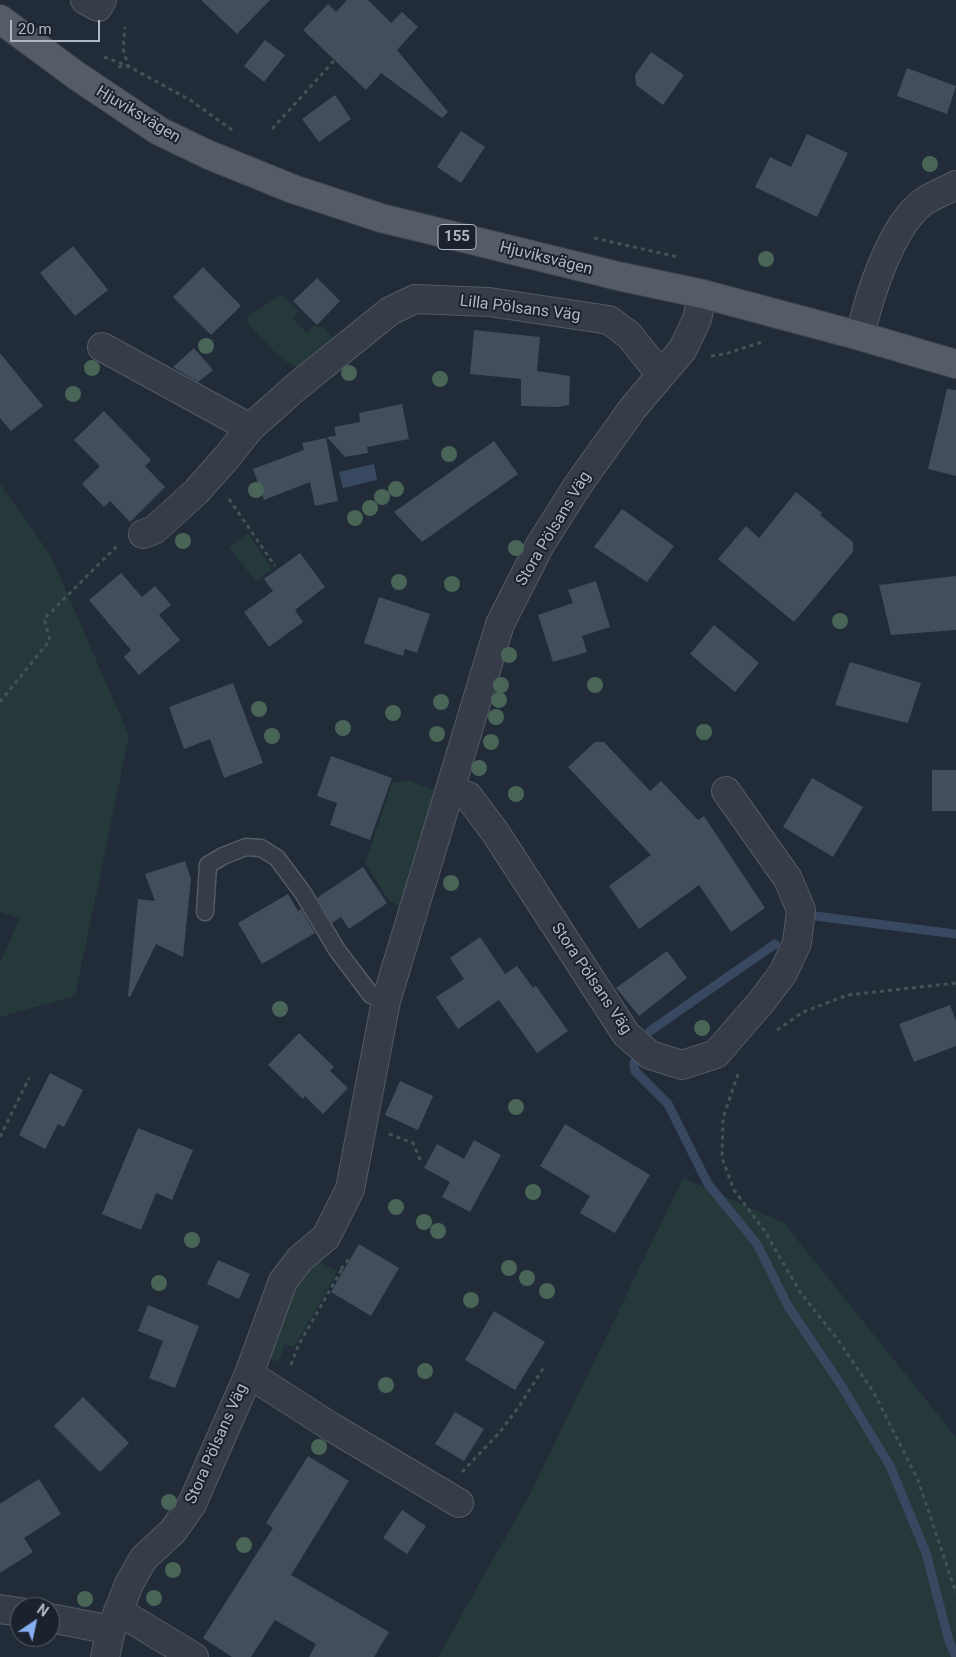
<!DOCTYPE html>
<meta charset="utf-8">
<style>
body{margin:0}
#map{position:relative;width:956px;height:1657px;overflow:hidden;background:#222b38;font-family:Roboto,sans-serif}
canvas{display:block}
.north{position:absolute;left:10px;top:1597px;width:50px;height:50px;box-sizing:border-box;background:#1b222d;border:1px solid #575e6a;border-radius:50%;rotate:34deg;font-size:14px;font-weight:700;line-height:20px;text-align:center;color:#b0b8c5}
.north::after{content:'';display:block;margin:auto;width:18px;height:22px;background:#88aff2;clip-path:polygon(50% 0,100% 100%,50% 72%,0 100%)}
.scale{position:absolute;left:10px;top:20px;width:90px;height:22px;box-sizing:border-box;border:2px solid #b0b8c5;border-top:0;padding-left:6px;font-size:15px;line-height:18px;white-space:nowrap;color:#b0b8c5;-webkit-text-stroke:4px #1b222d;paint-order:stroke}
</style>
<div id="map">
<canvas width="956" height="1657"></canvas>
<div class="north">N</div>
<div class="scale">20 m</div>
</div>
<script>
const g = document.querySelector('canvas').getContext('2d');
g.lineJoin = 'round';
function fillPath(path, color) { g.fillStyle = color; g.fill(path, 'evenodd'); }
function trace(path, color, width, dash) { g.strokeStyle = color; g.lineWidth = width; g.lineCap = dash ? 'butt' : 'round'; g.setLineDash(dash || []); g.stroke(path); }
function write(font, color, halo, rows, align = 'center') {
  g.font = font + ' Roboto,sans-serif'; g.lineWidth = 4; g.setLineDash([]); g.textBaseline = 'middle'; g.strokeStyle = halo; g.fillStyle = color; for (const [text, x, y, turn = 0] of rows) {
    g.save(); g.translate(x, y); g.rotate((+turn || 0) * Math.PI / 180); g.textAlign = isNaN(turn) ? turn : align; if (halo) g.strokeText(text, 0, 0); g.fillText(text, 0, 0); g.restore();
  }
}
fillPath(new Path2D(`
 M281,295L299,311L293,319L307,333L313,326L323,327L336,342L303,368C285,368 262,338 249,325L246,320L254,312Z
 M0,484L51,556L129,736L75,996L0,1017V963L20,918L0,912Z
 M248,533L272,569L256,582L229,547Z
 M407,780L435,790L437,793L404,907L389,901L365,863L392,783Z
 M683,1178L784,1223L956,1437V1657H438L531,1492Z
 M315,1259L335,1270L336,1275L294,1347L284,1345L281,1358L275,1362L270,1357L268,1348L277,1309Z`), '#25383a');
fillPath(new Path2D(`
 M374,464L377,480L343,488L339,472Z`), '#384861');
trace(new Path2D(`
 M815,916L956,934
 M650,1031L775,944
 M634,1063L635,1071L668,1104L708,1184L757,1244L788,1306L841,1385L890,1466L926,1553L949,1641L956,1657`), '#384861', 9);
fillPath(new Path2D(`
 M201,0H270L237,34Z
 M347,0H368L391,23L402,12L418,27L397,50L448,112L442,118L381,73L366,90L303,30L328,4L336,12Z
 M265,40L285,55L264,82L244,66Z
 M651,52L684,75L663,105L636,85L635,75Z
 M907,68L956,86L947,114L897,96Z
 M335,95L351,119L319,142L302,119Z
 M461,131L485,147L461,183L437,167Z
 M807,134L848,153L817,217L755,187L770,157L791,167Z
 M73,246L108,290L75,316L40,273Z
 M203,267L241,306L211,335L173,297Z
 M317,278L340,301L317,325L293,301Z
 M474,330L540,337L537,371L570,376L569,405L558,407L521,406V379L470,374Z
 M194,348L213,370L198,382L173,367Z
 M0,353L43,406L11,431L0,418Z
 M947,389L956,390V476L928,469Z
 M402,404L409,439L367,447L368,453L345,457L327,437L336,436L334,427L360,422L359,413Z
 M104,411L151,460L145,466L165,487L130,522L110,501L104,507L82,484L100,466L74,440Z
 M326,438L338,501L315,506L310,482L264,500L253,469L304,450L302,443Z
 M494,441L518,474L422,542L394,512Z
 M796,492L822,513L820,515L853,542V552L794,622L718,559L746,526L759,538Z
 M622,509L674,546L647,582L594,547Z
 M300,553L325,587L295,610L303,622L269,647L244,612L273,591L264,579Z
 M121,573L142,597L155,586L171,605L159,615L180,640L139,675L124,657L131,650L89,600Z
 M956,576V630L891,635L879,585Z
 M596,581L610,627L582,636L587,652L553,662L538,615L573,603L568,590Z
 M379,597L430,614L417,653L405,649L403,656L364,643Z
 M714,625L759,663L735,692L690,654Z
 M850,662L921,683L908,723L835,705Z
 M233,683L263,763L224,778L210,739L184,749L169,707Z
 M595,742H604L650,791L661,781L698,820L704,816L765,908L731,932L699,885L639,929L609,886L651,855L568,767Z
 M331,756L392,778L370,840L330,825L337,803L317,796Z
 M932,770H956V811H932Z
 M812,778L863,807L833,857L783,827Z
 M185,861L191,879L183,957L156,944L130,997L128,996L138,899L155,901L145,874Z
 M363,867L387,903L349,929L341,917L332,923L317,898Z
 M288,894L298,911L301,909L315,933L262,964L238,923Z
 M480,937L505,974L517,966L533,988L536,986L568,1031L537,1053L499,1000L458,1029L436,997L464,979L450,958Z
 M667,951L687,978L639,1016L616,988Z
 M950,1005L956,1021V1046L914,1062L899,1024Z
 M299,1033L334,1067L330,1071L348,1088L323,1114L305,1096L303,1099L268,1065Z
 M50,1073L83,1090L64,1127L58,1124L45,1149L19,1135Z
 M400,1081L433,1096L418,1130L385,1115Z
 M565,1124L650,1175L615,1233L580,1213L590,1196L540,1166Z
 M138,1128L193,1150L172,1200L156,1193L141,1230L102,1214Z
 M474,1140L501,1155L470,1212L442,1197L450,1182L424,1168L437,1144L464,1159Z
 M359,1244L399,1268L371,1316L331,1292Z
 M218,1260L250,1274L239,1299L207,1284Z
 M148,1305L199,1326L175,1388L149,1378L163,1341L138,1331Z
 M494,1311L545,1342L515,1390L465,1360Z
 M83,1397L129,1443L100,1472L54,1426Z
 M455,1412L484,1429L464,1461L435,1444Z
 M308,1456L349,1481L291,1575L389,1632L374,1657H309L316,1644L275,1620L251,1657H232L203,1638L273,1528L266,1523Z
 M39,1479L61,1514L24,1538L33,1552L0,1573V1502L1,1503Z
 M402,1510L426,1526L407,1554L383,1538Z`), '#434e5d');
const lane = new Path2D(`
 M205,912L208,865L223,856L246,847L261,848L277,858L303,893L337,950L371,995L386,1001`);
const street = new Path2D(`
 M85,0L98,7L102,0
 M860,336C869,297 890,228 922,203C931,196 945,191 956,185
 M102,347L250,428
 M143,534L154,530L196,492L227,457L250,428L296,387L390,311L415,299L489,302L609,320L629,335L661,375
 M450,790L468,796L495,832L626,1034L650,1055L682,1065L716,1054L762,1001L783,973L797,943L801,910L788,879L726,791
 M249,1374L333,1428L459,1503
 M0,1609L20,1612
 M118,1611L194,1657
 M50,1618L111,1630
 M105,1657L111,1630L129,1584L143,1559L173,1531L192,1504L249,1374L283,1281L300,1259L326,1237L350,1189L386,1001L500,624L540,545L578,485L633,408L683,349L697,319L703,294`);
const primary = new Path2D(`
 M0,19L77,76L159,131L209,155L293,189L381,218L622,277L703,294L860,336L956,364`);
trace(lane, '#535b66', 19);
trace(street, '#535b66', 30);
trace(primary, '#3f4652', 30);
trace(new Path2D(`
 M104,57L128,66L190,100L235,132
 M118,67L128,66L123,48L125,27
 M272,129L341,53
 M594,238L678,257
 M711,356L725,354L765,341
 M229,499L275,566
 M0,702L50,640L44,619L117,546
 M777,1030L803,1012L848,995L956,983
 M738,1074L723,1118L722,1158L734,1190L764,1230L800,1292L838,1340L874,1393L918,1480L956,1593
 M389,1134L413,1143L421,1162
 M0,1137L29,1078
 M341,1269L350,1257
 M291,1365L298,1346L342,1269
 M462,1472L500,1432L520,1405L544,1367`), '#425356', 3, [4, 4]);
trace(lane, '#363d48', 16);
trace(street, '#363d48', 28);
trace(primary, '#545c68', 28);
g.fillStyle = '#496558';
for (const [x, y] of [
 [930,164],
 [766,259],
 [206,346],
 [92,368],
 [349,373],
 [440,379],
 [73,394],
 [449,454],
 [396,489],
 [256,490],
 [382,497],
 [370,508],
 [355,518],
 [183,541],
 [516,548],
 [399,582],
 [452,584],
 [840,621],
 [509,655],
 [501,685],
 [595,685],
 [499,700],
 [441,702],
 [259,709],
 [393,713],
 [496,717],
 [343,728],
 [704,732],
 [437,734],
 [272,736],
 [491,742],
 [479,768],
 [516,794],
 [451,883],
 [280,1009],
 [702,1028],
 [516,1107],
 [533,1192],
 [396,1207],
 [424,1222],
 [438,1231],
 [192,1240],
 [509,1268],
 [527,1278],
 [159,1283],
 [547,1291],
 [471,1300],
 [425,1371],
 [386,1385],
 [319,1447],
 [169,1502],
 [244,1545],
 [173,1570],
 [154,1598],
 [85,1599]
]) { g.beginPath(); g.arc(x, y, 8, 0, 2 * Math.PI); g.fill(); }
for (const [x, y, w] of [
 [457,237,38]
]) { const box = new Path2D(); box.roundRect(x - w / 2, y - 12.5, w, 25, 4); g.fillStyle = '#1b222d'; g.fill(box); trace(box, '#b0b8c5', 1); }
write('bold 15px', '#b0b8c5', null, [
 ["155",457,237]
]);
write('16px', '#b0b8c5', '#1b222d', [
 ["Hjuviksvägen",138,115,31],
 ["Hjuviksvägen",546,259,14],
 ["Lilla Pölsans Väg",520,309,7],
 ["Stora Pölsans Väg",554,529,-59],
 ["Stora Pölsans Väg",591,979,56],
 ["Stora Pölsans Väg",217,1444,-66]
]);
</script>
